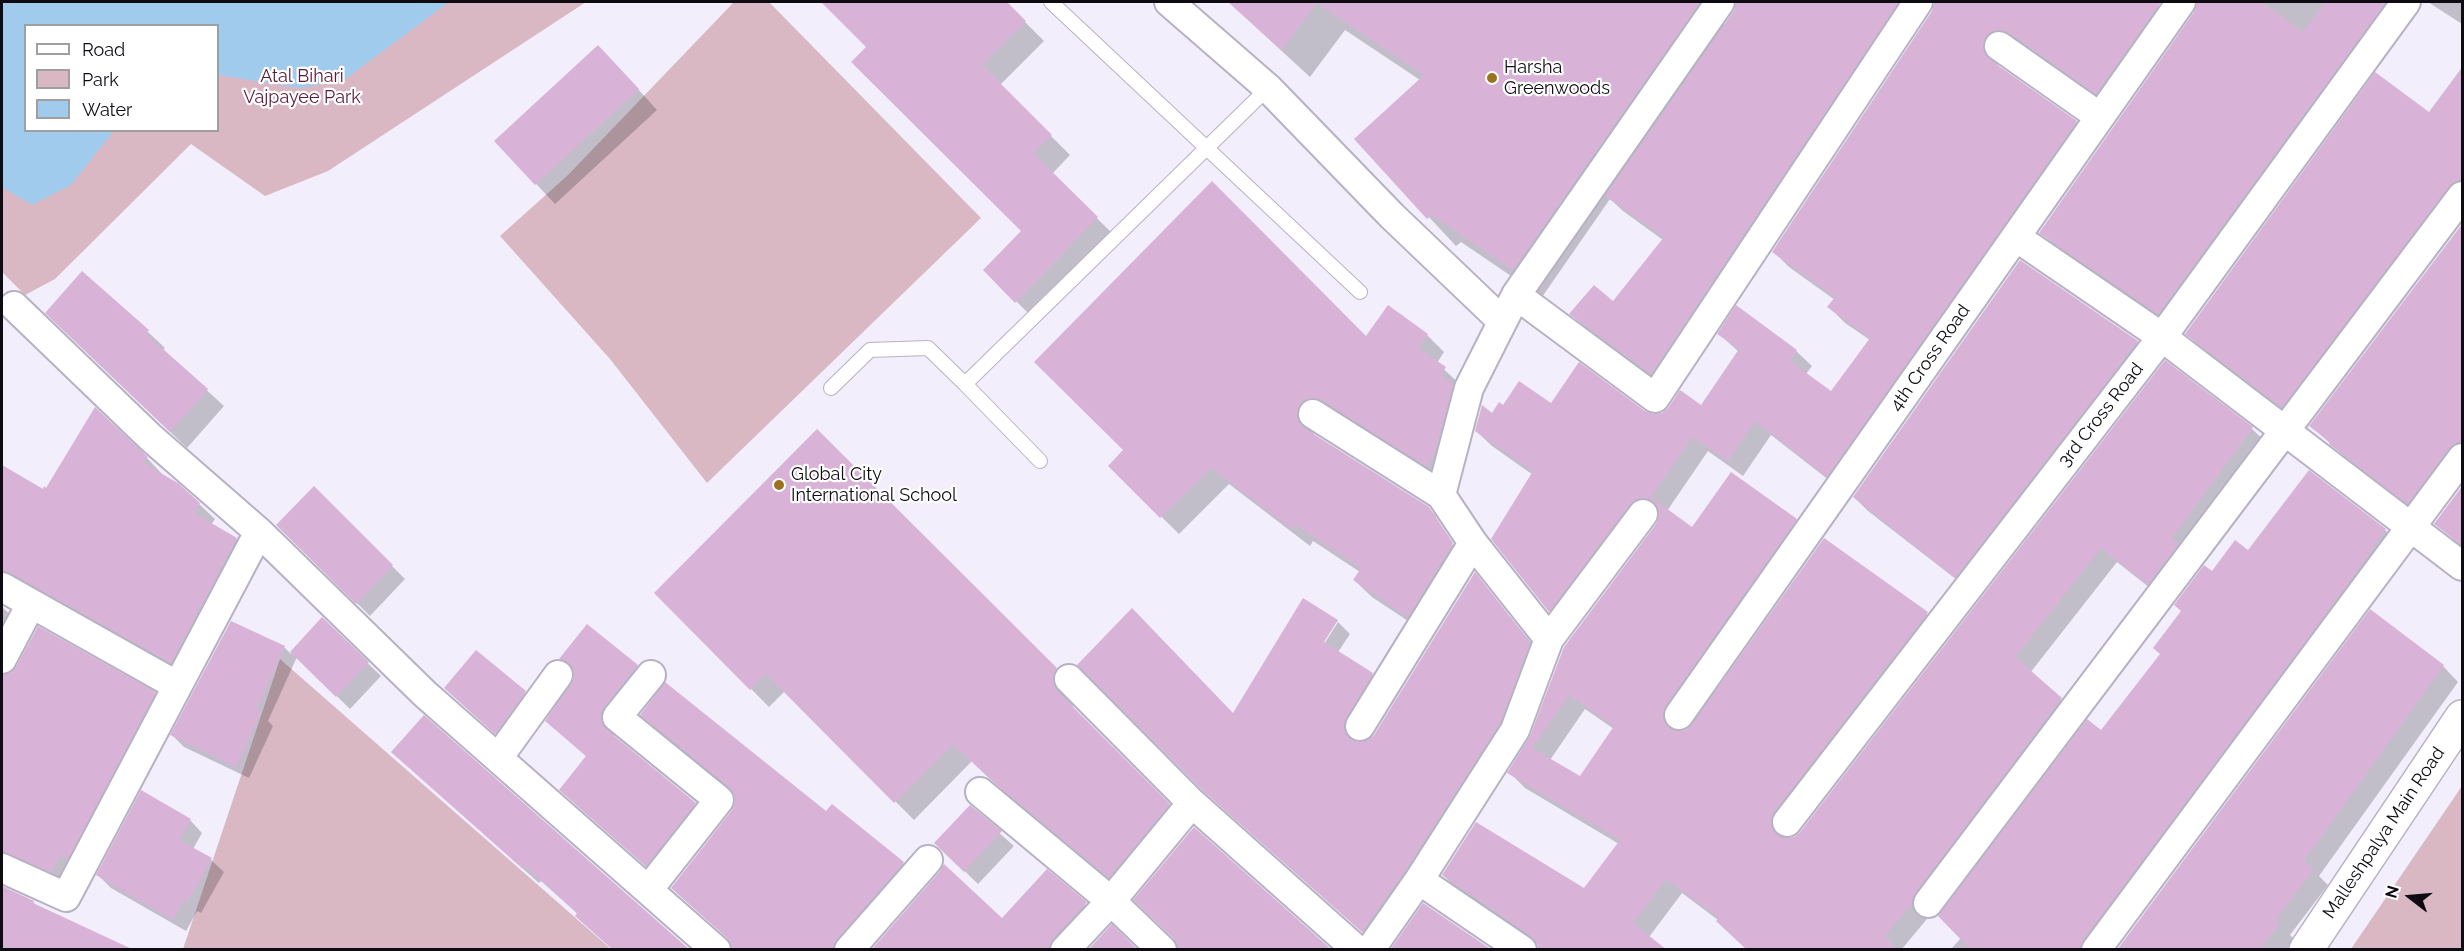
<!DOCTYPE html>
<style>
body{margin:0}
#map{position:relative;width:2464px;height:951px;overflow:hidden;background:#f2eefc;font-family:Raleway,sans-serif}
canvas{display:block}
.frame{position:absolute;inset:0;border:3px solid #0e0c12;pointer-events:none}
.legend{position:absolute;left:24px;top:24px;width:195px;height:108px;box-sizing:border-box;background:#fff;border:2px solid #9f9ea0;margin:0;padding:8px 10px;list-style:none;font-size:18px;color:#0e0c12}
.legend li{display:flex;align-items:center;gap:12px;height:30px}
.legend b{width:30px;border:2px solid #9f9ea0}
.north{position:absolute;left:2380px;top:867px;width:60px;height:60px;-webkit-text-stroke:4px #fff;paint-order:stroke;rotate:286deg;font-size:16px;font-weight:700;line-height:24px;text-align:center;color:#0e0c12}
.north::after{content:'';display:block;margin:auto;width:21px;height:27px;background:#0e0c12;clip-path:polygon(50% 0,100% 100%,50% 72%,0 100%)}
</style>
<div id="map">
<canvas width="2464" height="951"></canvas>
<div class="frame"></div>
<ul class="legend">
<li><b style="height:8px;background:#fff"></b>Road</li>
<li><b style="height:16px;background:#d9b8c3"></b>Park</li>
<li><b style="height:16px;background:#a0cbed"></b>Water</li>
</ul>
<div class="north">N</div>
</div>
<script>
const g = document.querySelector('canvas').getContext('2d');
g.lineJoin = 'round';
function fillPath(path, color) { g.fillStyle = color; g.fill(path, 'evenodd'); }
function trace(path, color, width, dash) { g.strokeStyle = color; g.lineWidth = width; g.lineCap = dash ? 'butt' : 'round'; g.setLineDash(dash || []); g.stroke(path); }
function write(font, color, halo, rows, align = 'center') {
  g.font = font + ' Raleway,sans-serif'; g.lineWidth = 4.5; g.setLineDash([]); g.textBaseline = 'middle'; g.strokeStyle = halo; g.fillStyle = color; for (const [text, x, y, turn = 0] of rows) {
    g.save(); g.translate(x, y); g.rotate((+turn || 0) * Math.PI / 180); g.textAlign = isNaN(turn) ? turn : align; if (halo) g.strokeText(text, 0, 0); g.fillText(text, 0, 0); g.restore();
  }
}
fillPath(new Path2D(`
 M2,2H586L328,171L265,196L191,144L55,279L25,295L2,272ZM26,26H218V130H26Z
 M734,2H769L981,218L707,483L610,359L500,236L568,175Z
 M280,659L611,949H183Z
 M2462,786V949H2351Z`), '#d9b8c3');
fillPath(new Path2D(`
 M2,2H449L344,80L300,88L218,75V26H26V130L114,131L71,185L32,205L2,187Z`), '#a0cbed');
fillPath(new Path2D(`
 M823,2H1005L1044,41L1000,85L1070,155L1052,174L1117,238L1036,321L985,270L1023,231L868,47Z
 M1233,2H1701L1724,25L1740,2H1929L1667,389L1586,329L1571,314L1614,303L1663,240L1623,211L1610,199L1542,297L1461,242L1456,246L1356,139L1420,80L1345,30L1310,77L1260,31L1232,3Z
 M1936,2H2153L2174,21L2112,108L1997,61L1998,68L2076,122L2091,137L1843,491L1771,435L1743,476L1708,451L1667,511L1692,529L1796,520L1811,535L1680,721L1678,733L1687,731L1824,540L1927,614L1943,629L1789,827L1786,839L1794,838L1801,833L2165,362L2252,429L2268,444L2164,599L2117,562L2030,673L2077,714L1930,909L1927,919L1901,950H1748L1718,920L1682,893L1649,937L1539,945L1459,891L1443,875L1584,890L1619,844L1525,788L1509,772L1658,525L1660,512L1653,514L1565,626L1550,611L1493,539L1533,475L1492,446L1476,431L1503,407L1551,405L1644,413L1653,416L1702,407L1739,352L1719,334L1737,307L1796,351L1812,366L1806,374L1832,393L1870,340L1845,323L1829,307L1835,300L1789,267L1774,252L1933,12ZM1585,709L1614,729L1580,778L1550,760Z
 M2199,2H2413L2175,329L2057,248L2041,232L2196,12Z
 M2428,2H2462V24Z
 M617,66L657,110L555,204L496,141Z
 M2462,69V200L2296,420L2200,347L2187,334L2430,114Z
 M2462,225V462L2422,516L2345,457L2311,426Z
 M82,273L148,332L165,348L163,350L224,406L187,448L64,330Z
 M1427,335L1444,352L1437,363L1462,386L1445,483L1313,431L1314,436L1428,508L1437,517H1434L1456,550L1459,549L1439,519L1470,562L1426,633L1372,597L1354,580L1360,572L1313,541L1310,546L1229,484L1179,534L1110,466L1366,338Z
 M2137,342L2151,356L1970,590L1868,511L1854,497Z
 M817,431L1074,688L1071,694V702L1075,711L1187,823L1128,895L1012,799L972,761L914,820L785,691L769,707L656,593Z
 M147,458L162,474L161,475L199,504L215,519L211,525L236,539L252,555L187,678L2,601V467L43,492Z
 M2462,487V547L2436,524Z
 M314,488L405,579L370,616L278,525Z
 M2385,530L2400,545L2102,950H1950L1961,938L2101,733L2161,654L2212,573L2248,552Z
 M1475,574L1542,656L1376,944L1218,804L1233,715L1304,600L1338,622H1335L1319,647L1321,649L1338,622L1350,634L1338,652L1372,674L1385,687L1356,739L1357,743L1369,742L1375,736Z
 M2,607L24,627L2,673Z
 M322,619L381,676L350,709L297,657L268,721L273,726L249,778L184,747L172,735L284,647L291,654Z
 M39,628L155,694L168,707L64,884L2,857V695Z
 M561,659L637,666L650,679L613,729L614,738L708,816L659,878L574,803L587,757L547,721L576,678L575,672Z
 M2443,666L2458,682L2319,876L2328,885L2290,935L2294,939L2286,950H2119Z
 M446,688L525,693L538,706L509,746Z
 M642,714L826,813L833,806L903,863L919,878L856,950H733L731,941L673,888L733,811L737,803L735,793L657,730Z
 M409,767L688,950L578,914L541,881L539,883Z
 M970,807L1014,846L978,884L936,843Z
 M190,820L202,833L193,849L211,860L224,872L201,913L197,911L186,931L111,888L98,875Z
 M1047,871L1101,919L1072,950H873L1002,921Z
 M2,888L33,902L39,908L130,950H2Z`), '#0003');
fillPath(new Path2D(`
 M821,2H1007L1026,21L982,65L1052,135L1033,153L1098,217L1015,303L983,270L1021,231L851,62L866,47Z
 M1228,2H1700L1513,270L1432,215L1427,219L1354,139L1424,75L1317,3L1281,50Z
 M1736,2H1899L1651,374L1569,314L1594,285L1613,301L1664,237L1605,196L1734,11Z
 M1934,2H2161L2096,94L2008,32L2001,30L1993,31L1986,36L1983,45L1984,52L1989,59L2077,121L1827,477L1755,421L1728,461L1692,437L1651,497L1692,527L1731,472L1797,519L1666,705L1663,714L1664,722L1670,729L1678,731L1686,730L1692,724L1824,538L1928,612L1774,812L1771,820L1772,829L1776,835L1784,838L1794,837L1800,832L2165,360L2253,427L2171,539L2178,544L2148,585L2101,548L2015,657L2062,698L1915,893L1912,903L1885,936L1897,950H1747L1716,921L1719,918L1666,879L1633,923L1667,950H1538L1537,942L1531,936L1442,875L1476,822L1584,888L1620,840L1507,773L1530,736L1564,647L1656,524L1659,515L1658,507L1652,501L1644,498L1637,499L1630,504L1549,612L1491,539L1533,471L1475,431L1482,405L1492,413L1499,402L1503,405L1519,381L1551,403L1579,362L1645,411L1653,414L1662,413L1668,408L1680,390L1701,405L1739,349L1717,334L1736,305L1797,350L1790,361L1831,391L1870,338L1827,307L1835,297L1772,252L1932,11ZM1569,695L1614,726L1580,776L1532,748Z
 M2197,2H2261L2303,32L2326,2H2386L2158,314L2039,233L2194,12Z
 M598,45L639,89L535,185L494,141Z
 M2463,66V180L2455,181L2449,186L2282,408L2185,334L2375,72L2429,112Z
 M1212,181L1366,336L1388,305L1428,334L1418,348L1446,367L1441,375L1453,384L1434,455L1427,467L1321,400L1313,398L1305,400L1299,406L1297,413L1298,421L1304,428L1429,507L1453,543L1408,617L1353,580L1361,568L1296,525L1292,529L1211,468L1160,518L1108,466L1123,450L1034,362Z
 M2463,223V442L2455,443L2449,448L2407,504L2329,444L2330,442L2309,426Z
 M2020,260L2138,341L1955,578L1853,497Z
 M82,271L149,330L146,334L208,389L170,432L45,313Z
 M95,407L148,457L143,463L178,483L200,503L194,513L237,538L171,663L10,573L2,571V465L43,489L44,486L46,488Z
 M817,429L1057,668L1053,675V683L1057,691L1170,804L1109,878L992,781L953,744L894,803L766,674L750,690L654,593Z
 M2309,470L2386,529L2351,580L2083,940L2080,950H1971L1938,916L2087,719L2101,730L2160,654L2153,648L2181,611L2174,605L2204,565L2212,571L2235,540L2248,550Z
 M2463,485V546L2434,524Z
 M314,486L393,565L356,604L276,525Z
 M1475,572L1530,642L1500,723L1405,871L1362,932L1203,791L1077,665L1132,608L1233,713L1303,598L1338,620L1324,642L1373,673L1344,725L1345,733L1351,740L1360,742L1368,740L1374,735Z
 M2370,609L2444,665L2304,861L2314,869L2276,919L2280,922L2260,950H2117Z
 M322,617L369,662L336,697L290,652Z
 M231,621L285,646L256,710L261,712L236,767L170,735Z
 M587,624L638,665L604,707L601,715L602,723L607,730L696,803L646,866L559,790L586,756L545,721L574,677L573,669L568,662L559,659Z
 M38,626L156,692L68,859L61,855L51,872L2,852V675L10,673L16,667Z
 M476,650L526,691L495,734L444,688Z
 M665,682L826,811L832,804L904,862L837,939L833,950H732L727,938L671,888L732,810L735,802L734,794L729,787L640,715Z
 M424,715L690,950H613L575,916L577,913L525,866L523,869L391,752Z
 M141,790L191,819L179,840L212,858L188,901L184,899L173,920L96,875Z
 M970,805L1002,831L964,872L934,843Z
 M1194,827L1332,950H1178L1173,938L1133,900Z
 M944,864L1002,918L1047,869L1087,902L1053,939L1049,950H871L940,871Z
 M2,886L34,901L33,903L134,950H14L2,944Z
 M1423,903L1492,950H1390Z
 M1112,924L1138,950H1088Z`), '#d9b2d7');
const lane = new Path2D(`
 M1051,2L1360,292
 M831,388L870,350L928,348L965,384
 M1040,461L965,384L1268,88`);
const street = new Path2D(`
 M1169,2L1268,88L1392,216L1502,321
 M1999,46L2100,117
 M2016,237L2162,337L2462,566
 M1516,295L1655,398L1918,2
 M14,306L150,437L259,532L425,694L716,950
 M1313,414L1441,495
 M2,587L176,685
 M1549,639L1643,514
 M2,659L31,604
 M1069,679L1192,803L1357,950
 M1679,715L2181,2
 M1360,726L1473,543
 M498,758L558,675
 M980,792L1111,901L1162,950
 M1787,822L2162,337L2406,2
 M2,868L66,897L259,532
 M1419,880L1522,950
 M648,890L719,800L617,717L651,675
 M1928,903L2462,196
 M849,950L928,860
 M1065,950L1111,901L1192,803
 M1370,950L1419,880L1515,730L1549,639L1473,543L1441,495L1469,388L1516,295L1720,2
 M2096,950L2462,458`);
const secondary = new Path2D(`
 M2306,950L2462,717`);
trace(lane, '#b7b2c3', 16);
trace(street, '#b7b2c3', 32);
trace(secondary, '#b7b2c3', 36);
trace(lane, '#fff', 14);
trace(street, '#fff', 28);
trace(secondary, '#fff', 33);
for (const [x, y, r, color] of [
 [1492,78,6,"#9a731f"],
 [779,485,6,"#9a731f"]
]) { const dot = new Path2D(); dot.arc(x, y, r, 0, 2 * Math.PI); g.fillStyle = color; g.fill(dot); trace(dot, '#fff', 2); }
write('18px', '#0e0c12', '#fff', [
 ["Harsha",1504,68],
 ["Greenwoods",1504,89],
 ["Global City",791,475],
 ["International School",791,496]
], 'left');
write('18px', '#591b36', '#fff', [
 ["Atal Bihari",302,77],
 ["Vajpayee Park",302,98]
]);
write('18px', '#0e0c12', '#fff', [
 ["4th Cross Road",1930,358,-55],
 ["3rd Cross Road",2101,415,-52],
 ["Malleshpalya Main Road",2384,833,-56]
]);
</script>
